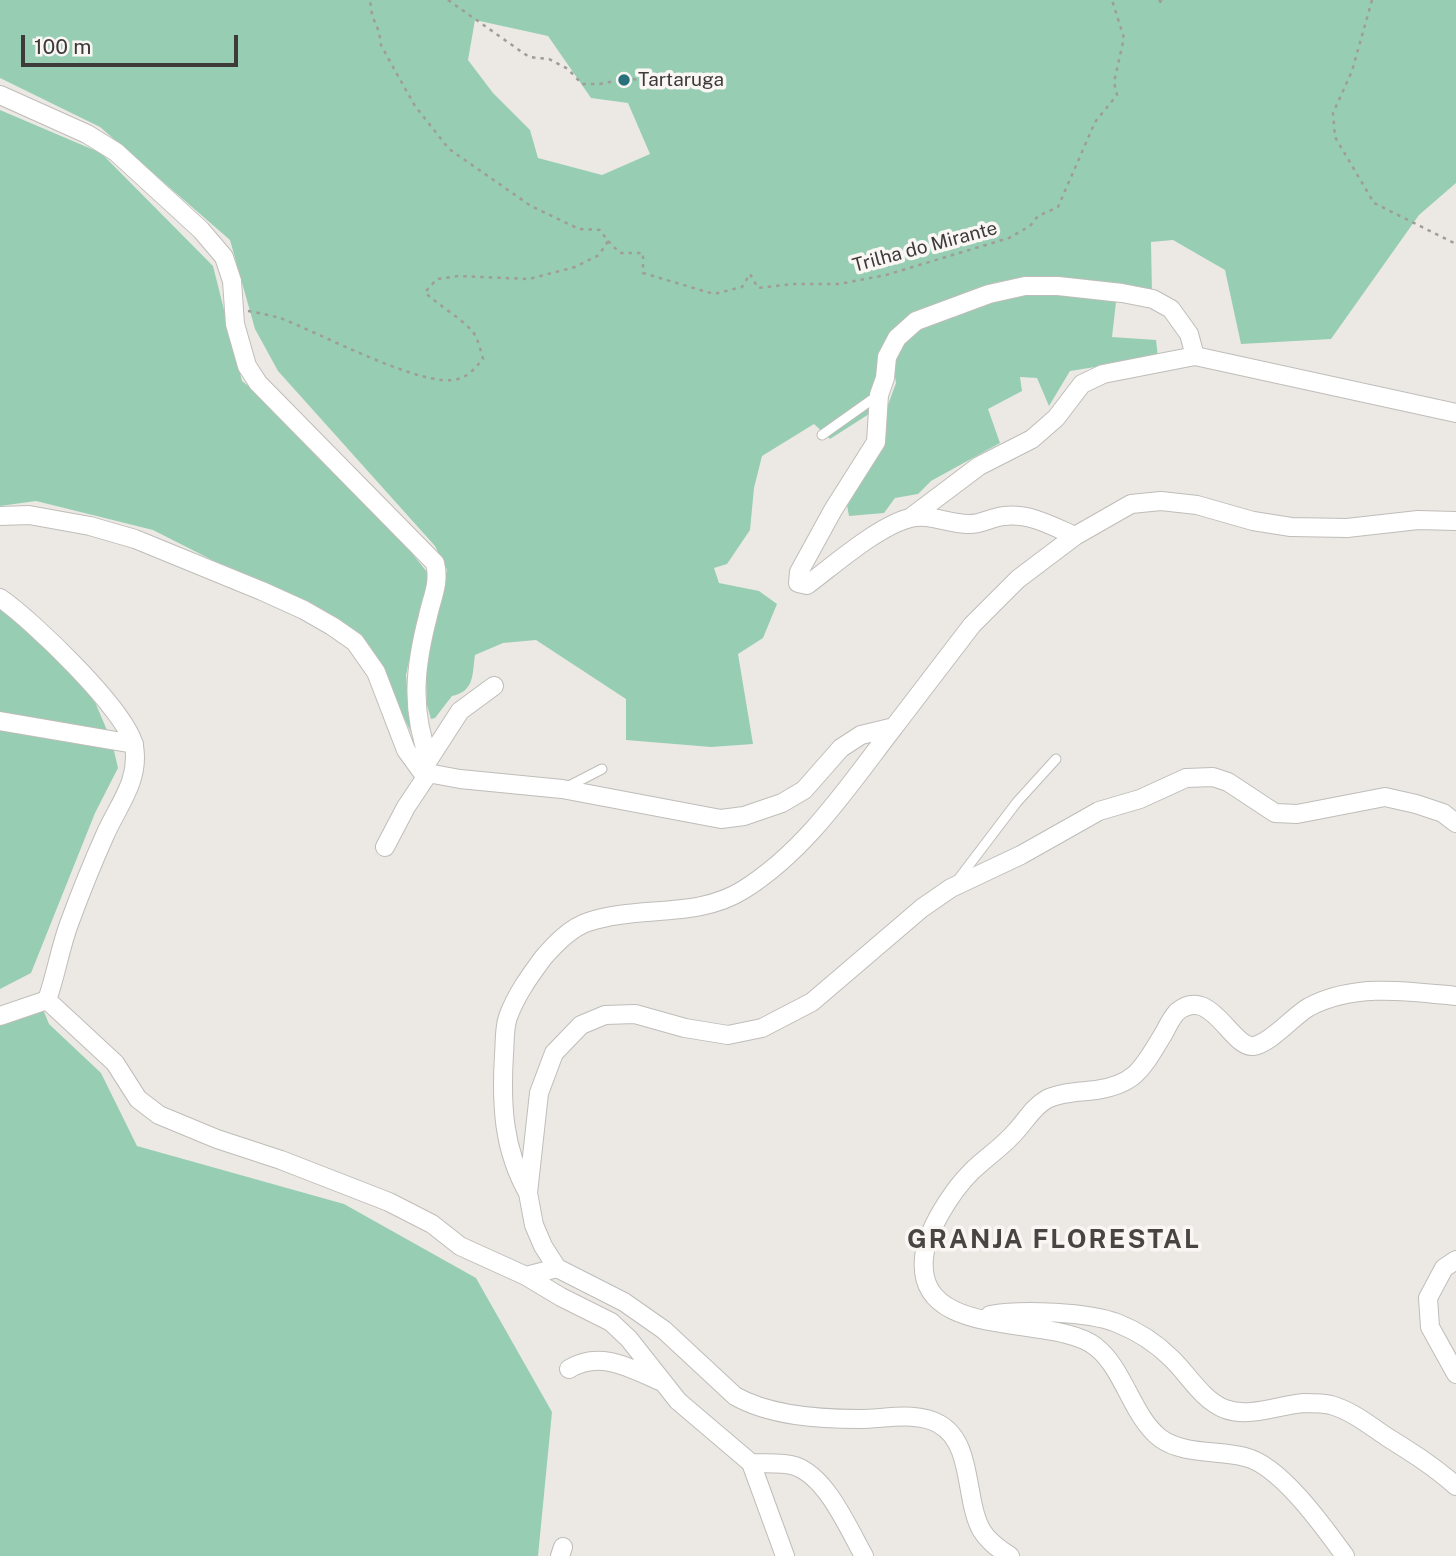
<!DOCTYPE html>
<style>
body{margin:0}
#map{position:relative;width:1456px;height:1556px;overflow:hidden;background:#ece9e5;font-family:"Public Sans",sans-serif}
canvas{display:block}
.scale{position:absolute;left:21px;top:35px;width:217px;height:32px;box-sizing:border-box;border:4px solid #3c3b3a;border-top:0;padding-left:9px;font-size:21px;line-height:24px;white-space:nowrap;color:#3c3b3a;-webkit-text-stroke:5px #f9f6f3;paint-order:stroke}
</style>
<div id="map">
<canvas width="1456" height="1556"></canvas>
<div class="scale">100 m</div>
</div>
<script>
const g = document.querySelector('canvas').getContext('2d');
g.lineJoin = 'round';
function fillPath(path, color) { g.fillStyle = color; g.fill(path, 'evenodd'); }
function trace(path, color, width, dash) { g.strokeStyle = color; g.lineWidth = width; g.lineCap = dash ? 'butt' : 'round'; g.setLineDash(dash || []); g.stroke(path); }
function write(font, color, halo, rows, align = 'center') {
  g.font = font + ' "Public Sans",sans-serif'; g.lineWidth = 7; g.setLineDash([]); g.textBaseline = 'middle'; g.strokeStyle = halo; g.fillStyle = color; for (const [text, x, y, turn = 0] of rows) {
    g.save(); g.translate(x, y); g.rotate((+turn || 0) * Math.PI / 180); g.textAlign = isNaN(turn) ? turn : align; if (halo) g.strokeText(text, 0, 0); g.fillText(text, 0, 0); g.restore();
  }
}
fillPath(new Path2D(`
 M0,0H1456V183L1419,215L1331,339L1241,344L1225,270L1173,240L1151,242L1152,294L1025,277L993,283L899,327L878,353L884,379L869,414L830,439L814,424L762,456L754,488L750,530L727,564L714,568L719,583L759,591L777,604L763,638L738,654L753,744L711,747L626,740V699L536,640L503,643L475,655C472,674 475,691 452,696L435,718L431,719L427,705L425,649L447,570L435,546L278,371L255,329L230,240L100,127L0,78ZM475,20L548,36L591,98L628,103L650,154L602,175L538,158L530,130L493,93L468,60Z
 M0,110L101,153L213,266L242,381L269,402L407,547L431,577L423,597L406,675L411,732L362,636L153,530L36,501L0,506Z
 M1039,293L1072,294L1116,302L1112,337L1156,340L1158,357L1070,371L1049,406L1037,378L1020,377L1022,391L988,409L1000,443L931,481L918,494L895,498L884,513L849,516L847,505L864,470L896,383L891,352L928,322L956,317L996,296Z
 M0,606L12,614L92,695L112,742L118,768L95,813L31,973L0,989Z
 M42,1007L49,1024L101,1073L137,1146L344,1204L476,1278L552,1412L538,1556H0V1021Z`), '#97ceb3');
const lane = new Path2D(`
 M822,435L877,396
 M567,787L602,769
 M957,881L1017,802L1056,759`);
const street = new Path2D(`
 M0,95L87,134L116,152L201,230L224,257L232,281L235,324L247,366L258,383L435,563C440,583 432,597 428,616C415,666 410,709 429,759L422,772L406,750L376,672L355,642L332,626L304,610L262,591L135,539L90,526L29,515L0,516
 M910,518L979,466L1032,439L1056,418L1082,384L1103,374L1195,356L1456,413
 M1075,536C1052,526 1030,513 1004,516C992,517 980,525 968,524C948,524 929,513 910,518C878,526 834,565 807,585L798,583L799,572L833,510L876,442L879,395L885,378L887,357L897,338L916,321L989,294L1025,286H1058L1122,293L1153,299L1171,309L1189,334L1195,356
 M0,598C31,619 127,711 134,746C140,781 118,805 105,835C92,864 80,894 69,924C60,948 56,975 47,1000L115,1063L138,1099L159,1115L217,1139L281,1160L389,1202L432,1224L460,1246L526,1276L557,1268
 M0,721L134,744
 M429,759L460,711L494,686
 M422,772L460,779L562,789L721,819L744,816L782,803L804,790L841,748L861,735L894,727L972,625L1018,579L1075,536L1131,504L1161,501L1197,505L1253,521L1291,527L1347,528L1418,520L1456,521
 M385,847L406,807L428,774
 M0,1016L47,1000
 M528,1193C503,1149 501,1104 504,1054C505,1043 504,1028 508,1017C516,995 529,977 543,958C555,944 570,928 588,922C638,905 697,919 743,890C807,850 849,785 894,727
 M1456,1260L1444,1268L1428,1298L1430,1327L1456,1374
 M526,1276L561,1297L611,1322L629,1339L678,1401L751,1463L785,1556
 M990,1315C1021,1309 1089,1312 1117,1323C1137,1331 1156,1343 1171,1358C1188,1374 1202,1400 1225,1409C1250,1418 1279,1405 1304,1403C1312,1403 1323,1403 1331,1405C1352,1411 1369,1425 1387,1437C1411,1452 1435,1467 1456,1486
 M569,1369C600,1350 630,1368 660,1381
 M751,1463C765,1464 782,1462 795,1466C827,1477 848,1528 864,1556
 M560,1556L563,1547
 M1010,1556C999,1549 989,1542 982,1531C964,1501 974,1443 939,1424C917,1411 884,1419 860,1419C820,1419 770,1416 735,1396L664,1330L624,1302L557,1268L543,1246L534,1225L528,1193L539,1093L554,1053L581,1025L605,1015L635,1014L685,1028L728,1035L762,1028L812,1002L922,908L951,888L1021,855L1099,811L1140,799L1186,778L1213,777L1228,782L1275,813L1297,814L1385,797L1416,804L1443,813L1456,823
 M1345,1556C1324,1527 1280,1465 1245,1457C1219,1450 1183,1455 1160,1438C1132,1416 1124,1369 1096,1347C1055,1313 916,1343 924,1258C926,1231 952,1191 971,1172C985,1158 1004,1146 1017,1130C1027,1119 1033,1107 1047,1099C1061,1092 1081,1092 1096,1090C1137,1084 1143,1067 1164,1033C1167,1027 1172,1017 1177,1012C1211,984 1231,1048 1253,1046C1270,1044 1293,1016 1309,1007C1354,983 1407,991 1456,996`);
trace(lane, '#bfbdb9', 11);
trace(street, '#bfbdb9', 20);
trace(new Path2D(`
 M448,0L529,57L549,59L568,69L582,84H599L626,79L699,82
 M1159,0L1162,4V0
 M1372,0L1352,71L1333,113L1335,137L1374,203L1456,244
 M608,241L620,253H643V273L714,294L742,287L750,274L758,288L793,284H839L886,275L1009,238L1030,226L1038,216L1058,207L1095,122L1117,95L1114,82L1124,38L1112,0
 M248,311C259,313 270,315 280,318C316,331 425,390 458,379C469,376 476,367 483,359C481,352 479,343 476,337C469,322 438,306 425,292L437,279L459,276L529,279L575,267L599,255L608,241L600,230L579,229L531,206L449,149L415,106L393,67L381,45L379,32L372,15L370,0`), '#9f9c9a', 2.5, [3.5, 5]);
trace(lane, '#fff', 9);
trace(street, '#fff', 18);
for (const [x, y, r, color] of [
 [624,80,7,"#29707c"]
]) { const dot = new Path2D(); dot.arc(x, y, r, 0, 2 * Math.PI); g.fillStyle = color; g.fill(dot); trace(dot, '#f9f6f3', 2.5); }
write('19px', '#3c3b3a', '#f9f6f3', [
 ["Tartaruga",638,80]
], 'left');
write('19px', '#3c3b3a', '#f9f6f3', [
 ["Trilha do Mirante",925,247,-15]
]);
g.letterSpacing = '2px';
write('bold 26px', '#484542', '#f9f6f3', [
 ["GRANJA FLORESTAL",1054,1240]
]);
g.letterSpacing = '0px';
</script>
